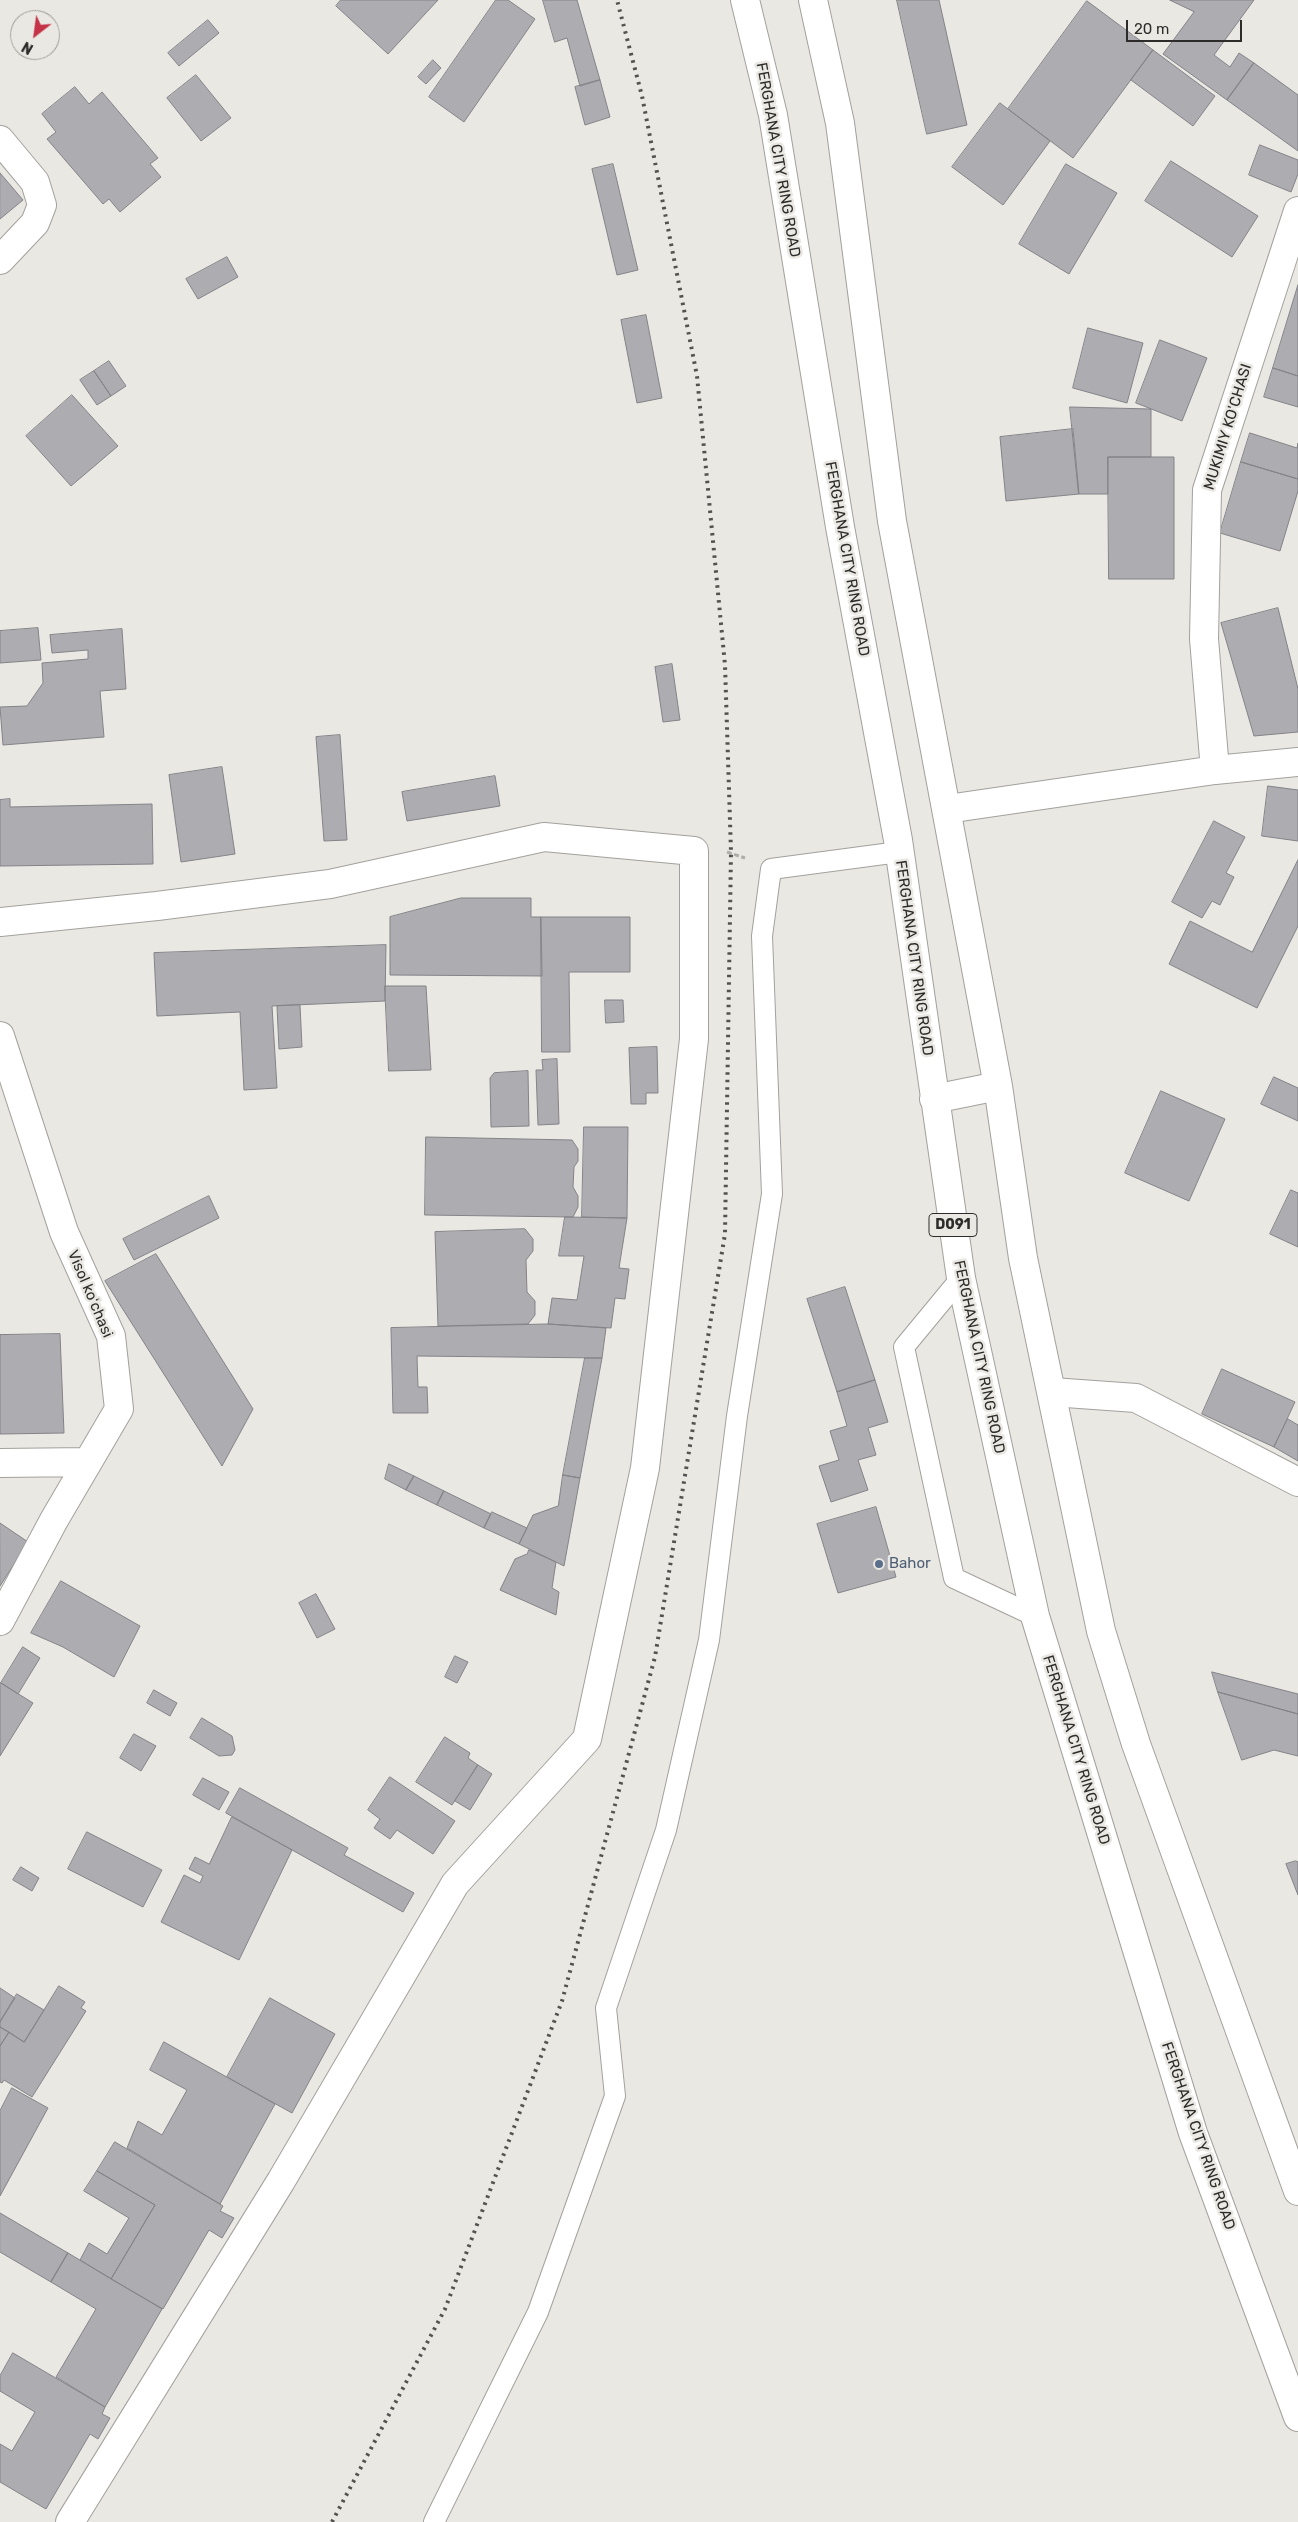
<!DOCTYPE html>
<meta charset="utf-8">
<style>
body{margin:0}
#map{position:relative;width:1298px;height:2522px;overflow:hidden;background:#eae8e3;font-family:Rubik,sans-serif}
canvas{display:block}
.north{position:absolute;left:10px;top:10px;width:50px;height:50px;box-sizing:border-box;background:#eae8e3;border:1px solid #9e9d99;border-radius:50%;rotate:210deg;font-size:14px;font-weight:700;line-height:20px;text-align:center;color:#2d2c2a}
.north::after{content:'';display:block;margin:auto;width:18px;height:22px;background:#c43347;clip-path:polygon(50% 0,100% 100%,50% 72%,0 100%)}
.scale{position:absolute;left:1126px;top:20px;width:116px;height:22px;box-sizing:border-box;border:2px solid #2d2c2a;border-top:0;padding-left:6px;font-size:15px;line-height:18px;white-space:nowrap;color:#2d2c2a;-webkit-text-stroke:4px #eae8e3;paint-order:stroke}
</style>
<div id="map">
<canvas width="1298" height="2522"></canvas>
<div class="north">N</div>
<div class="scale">20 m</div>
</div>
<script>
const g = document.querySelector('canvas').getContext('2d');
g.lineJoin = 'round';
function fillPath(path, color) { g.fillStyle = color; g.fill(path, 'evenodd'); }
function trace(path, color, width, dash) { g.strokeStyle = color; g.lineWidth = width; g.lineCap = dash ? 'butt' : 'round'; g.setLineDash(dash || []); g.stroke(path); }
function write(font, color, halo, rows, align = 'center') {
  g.font = font + ' Rubik,sans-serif'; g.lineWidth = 5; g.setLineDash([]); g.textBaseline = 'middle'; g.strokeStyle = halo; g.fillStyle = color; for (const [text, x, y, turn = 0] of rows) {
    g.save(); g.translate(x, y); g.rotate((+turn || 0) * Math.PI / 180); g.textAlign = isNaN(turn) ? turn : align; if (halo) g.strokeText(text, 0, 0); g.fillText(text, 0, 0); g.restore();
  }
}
const building = new Path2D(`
 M341,0H438L388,54L336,6Z
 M496,0H508L535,19L464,122L429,97Z
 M543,0H577L600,80L580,86L567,38L555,42Z
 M897,0H939L967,125L927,134Z
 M1170,0H1254L1214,55L1230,67L1239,53L1254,63L1227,100L1163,54L1194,12Z
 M1087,1L1153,50L1073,158L1008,109Z
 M208,20L219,33L179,66L168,53Z
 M1153,50L1215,96L1193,126L1131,80Z
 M433,60L441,68L426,84L418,77Z
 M1254,63L1298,95V151L1227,100Z
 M196,75L231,118L201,141L167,98Z
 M600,80L610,117L585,125L575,87Z
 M75,87L89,104L102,92L158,158L150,164L161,177L120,212L109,199L103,204L47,139L56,132L42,114Z
 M1000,103L1050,141L1003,205L952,167Z
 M1260,145L1298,160V174L1291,192L1249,175Z
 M1171,161L1258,216L1232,257L1145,201Z
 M613,164L638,270L617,275L592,169Z
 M1066,164L1117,193L1069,274L1019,244Z
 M0,173L23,200L0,219Z
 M227,257L238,277L198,299L186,279Z
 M1298,285V376L1273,368Z
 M646,315L662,398L637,403L621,320Z
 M1088,328L1143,343L1127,403L1073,388Z
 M1160,340L1207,358L1182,421L1136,403Z
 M109,361L126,386L111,396L94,371Z
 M1273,368L1298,376V407L1264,397Z
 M94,371L111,396L97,405L80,380Z
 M72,395L118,446L71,486L26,436Z
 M1070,407L1151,409V457H1108V494H1079Z
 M1073,429L1079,494L1006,501L1000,437Z
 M1250,433L1297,448L1298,443V479L1241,462Z
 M1108,457H1174V579H1109Z
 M1241,462L1298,479V491L1280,551L1220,533Z
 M1278,608L1298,689V732L1254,736L1221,623Z
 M38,628L41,660L0,663V631Z
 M122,629L126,689L100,691L104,737L3,745L0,707L27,706L43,683L42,663L88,659V650L52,653L50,635Z
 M672,664L680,720L663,722L655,667Z
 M340,735L347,840L324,841L316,737Z
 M222,767L235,854L181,862L169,775Z
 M495,776L500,806L407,821L402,792Z
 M1268,786L1298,790V841L1262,836Z
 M10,799V807L152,804L153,864L0,866V800Z
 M1214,821L1245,837L1226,873L1234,877L1220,905L1212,901L1202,918L1172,902Z
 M1298,860V926L1257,1008L1169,964L1190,921L1252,952Z
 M461,898H531V917H541L542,976L390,975V917Z
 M541,917H630V972H569L570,1052H542Z
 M386,945L385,1001L272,1006L277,1088L244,1090L240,1012L157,1016L154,953Z
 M385,986H426L431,1070L389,1071Z
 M605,1000H623L624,1022L606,1023Z
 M300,1005L302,1047L279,1049L277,1006Z
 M657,1047L658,1093H646V1104H631L629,1048Z
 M557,1059L559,1124L538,1125L536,1070H543L542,1060Z
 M528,1071L529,1126L491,1127L490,1078L494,1073Z
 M1274,1077L1298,1088V1121L1261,1104Z
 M1161,1091L1225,1119L1189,1201L1125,1173Z
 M584,1127H628L627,1218L582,1217Z
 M426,1137L572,1140L578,1149V1161L574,1167L573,1187L578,1196V1207L573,1217L425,1215Z
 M1291,1190L1298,1193V1247L1270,1234Z
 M209,1196L219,1218L134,1260L123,1239Z
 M565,1217L627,1218L619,1268L629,1269L625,1299L615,1298L611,1328L548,1324L552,1298L577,1300L584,1256H559Z
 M525,1229L533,1239V1251L526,1260L527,1292L535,1301V1315L528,1324L438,1326L435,1232Z
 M156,1254L253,1409L222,1466L105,1281Z
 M845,1287L875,1380L837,1392L807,1299Z
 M548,1324L606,1328L602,1358L417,1356L418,1387H427L428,1413H393L391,1328Z
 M60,1334L64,1433L0,1434V1335Z
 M585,1358H602L580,1478L563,1475Z
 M1222,1369L1295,1402L1274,1447L1202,1414Z
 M875,1380L888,1422L868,1428L876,1455L858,1460L868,1490L831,1502L819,1466L839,1460L830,1431L847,1426L837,1392Z
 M1288,1419L1298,1425V1461L1274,1447Z
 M389,1464L414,1476L406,1490L385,1479Z
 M563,1475L580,1478L564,1566L519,1544L533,1515L558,1506Z
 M414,1476L444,1491L437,1505L406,1490Z
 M444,1491L491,1514L484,1528L437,1505Z
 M876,1507L896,1577L838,1593L817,1524Z
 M492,1512L527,1528L519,1544L484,1528Z
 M0,1523L28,1542L0,1586Z
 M529,1550L556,1562L552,1588L559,1592L556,1615L500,1590L515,1559L527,1554Z
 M61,1581L140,1626L114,1677L63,1647L31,1633Z
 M316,1594L335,1629L317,1638L299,1603Z
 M23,1647L40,1658L18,1694L1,1683Z
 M455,1656L468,1662L457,1683L445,1677Z
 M1212,1672L1298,1694V1714L1218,1692Z
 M1,1683L33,1703L0,1756V1685Z
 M154,1690L177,1703L170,1716L147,1703Z
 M1218,1692L1298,1714V1756L1274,1750L1242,1760Z
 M202,1718L232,1736L235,1750L232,1755L219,1756L190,1738Z
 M134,1734L156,1746L141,1771L120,1758Z
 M445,1737L470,1753L468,1758L478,1765L452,1805L416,1782Z
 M478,1765L492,1774L470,1810L455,1801Z
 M390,1777L455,1821L433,1854L397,1830L390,1839L374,1828L380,1819L368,1810Z
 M203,1778L229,1792L219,1810L193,1795Z
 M240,1788L348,1848L344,1855L414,1893L403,1912L226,1813Z
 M232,1817L292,1850L239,1960L161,1922L184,1875L200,1883L203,1876L189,1869L195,1857L209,1864Z
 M87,1832L162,1870L143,1907L68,1869Z
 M1296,1861L1298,1862V1895L1286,1864Z
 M21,1867L39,1878L32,1891L13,1880Z
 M59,1986L85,2002L81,2008L86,2011L32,2097L4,2080L2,2083L0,2082V2046L9,2032L24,2042Z
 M0,1988L15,1998L0,2022Z
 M17,1994L44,2010L24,2042L0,2027V2022Z
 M270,1998L335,2034L292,2113L227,2077Z
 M0,2027L9,2032L0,2046Z
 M164,2042L275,2104L220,2204L127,2148L138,2121L162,2135L187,2090L150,2070Z
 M12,2088L48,2108L0,2196V2111Z
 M115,2142L223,2206L220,2211L234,2218L222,2238L209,2230L163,2309L111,2279L155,2205L97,2171Z
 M97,2171L155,2205L111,2279L80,2260L89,2243L107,2254L129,2218L84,2191Z
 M0,2213L68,2253L51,2282L0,2252Z
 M68,2253L162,2309L105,2407L56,2377L96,2309L51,2282Z
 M13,2353L105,2407L102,2414L110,2418L98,2439L90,2434L46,2509L0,2482V2444L12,2451L35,2412L0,2391V2376Z`);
fillPath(building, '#acacb1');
trace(building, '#838388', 1);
const service = new Path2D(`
 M961,1278L904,1347L954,1578L1035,1616
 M434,2522L538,2312L615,2096L606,2008L666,1830L709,1640L737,1416L772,1194L762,936L771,869L899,852`);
const minor = new Path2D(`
 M0,140L35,182L42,205L35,223L0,260
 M1215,770L1204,639L1207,490L1298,211
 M947,809L1215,770L1298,762
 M0,922L157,906L330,884L544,837L694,851V1039L645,1468L587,1739L455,1884L281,2181L70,2522
 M0,1036L64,1232L111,1336L119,1409L54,1520L0,1621
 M1052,1392L1136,1398L1298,1482
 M0,1463L88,1462`);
const trunk = new Path2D(`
 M745,0L773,115L840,527L898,840L961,1278L1035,1616L1193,2133L1298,2417
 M813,0L840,123L892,521L998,1086L1023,1258L1101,1631L1136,1744L1298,2191
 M934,1099L998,1086`);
trace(service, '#a3a19d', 22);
trace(minor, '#a3a19d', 30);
trace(trunk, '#a3a19d', 30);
trace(new Path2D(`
 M727,852L745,858`), '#afada9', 3, [5, 2.5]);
trace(service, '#fff', 20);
trace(minor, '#fff', 28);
trace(trunk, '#fff', 28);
trace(new Path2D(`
 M332,2522L445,2309L562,2001L655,1657L725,1234L731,852L725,665L697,376L642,96L617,0`), '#53524f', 4, [2.5, 5]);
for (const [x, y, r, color] of [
 [879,1564,5,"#5c6f8a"]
]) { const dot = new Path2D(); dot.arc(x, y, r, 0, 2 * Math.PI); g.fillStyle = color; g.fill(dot); trace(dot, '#eae8e3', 2); }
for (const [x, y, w] of [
 [953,1225,48]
]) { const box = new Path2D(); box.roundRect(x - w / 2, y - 11.5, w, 23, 4); g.fillStyle = '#eae8e3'; g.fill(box); trace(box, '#2d2c2a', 1); }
write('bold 14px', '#2d2c2a', null, [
 ["D091",953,1225]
]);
write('15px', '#2d2c2a', '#eae8e3', [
 ["FERGHANA CITY RING ROAD",778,160,80],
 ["MUKIMIY KO'CHASI",1228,427,-73],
 ["FERGHANA CITY RING ROAD",847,559,80],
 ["FERGHANA CITY RING ROAD",914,958,82],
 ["Visol koʻchasi",90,1294,67],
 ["FERGHANA CITY RING ROAD",979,1357,78],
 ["FERGHANA CITY RING ROAD",1076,1750,73],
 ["FERGHANA CITY RING ROAD",1198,2136,71]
]);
write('15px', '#4e5e75', '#eae8e3', [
 ["Bahor",889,1564]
], 'left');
</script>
